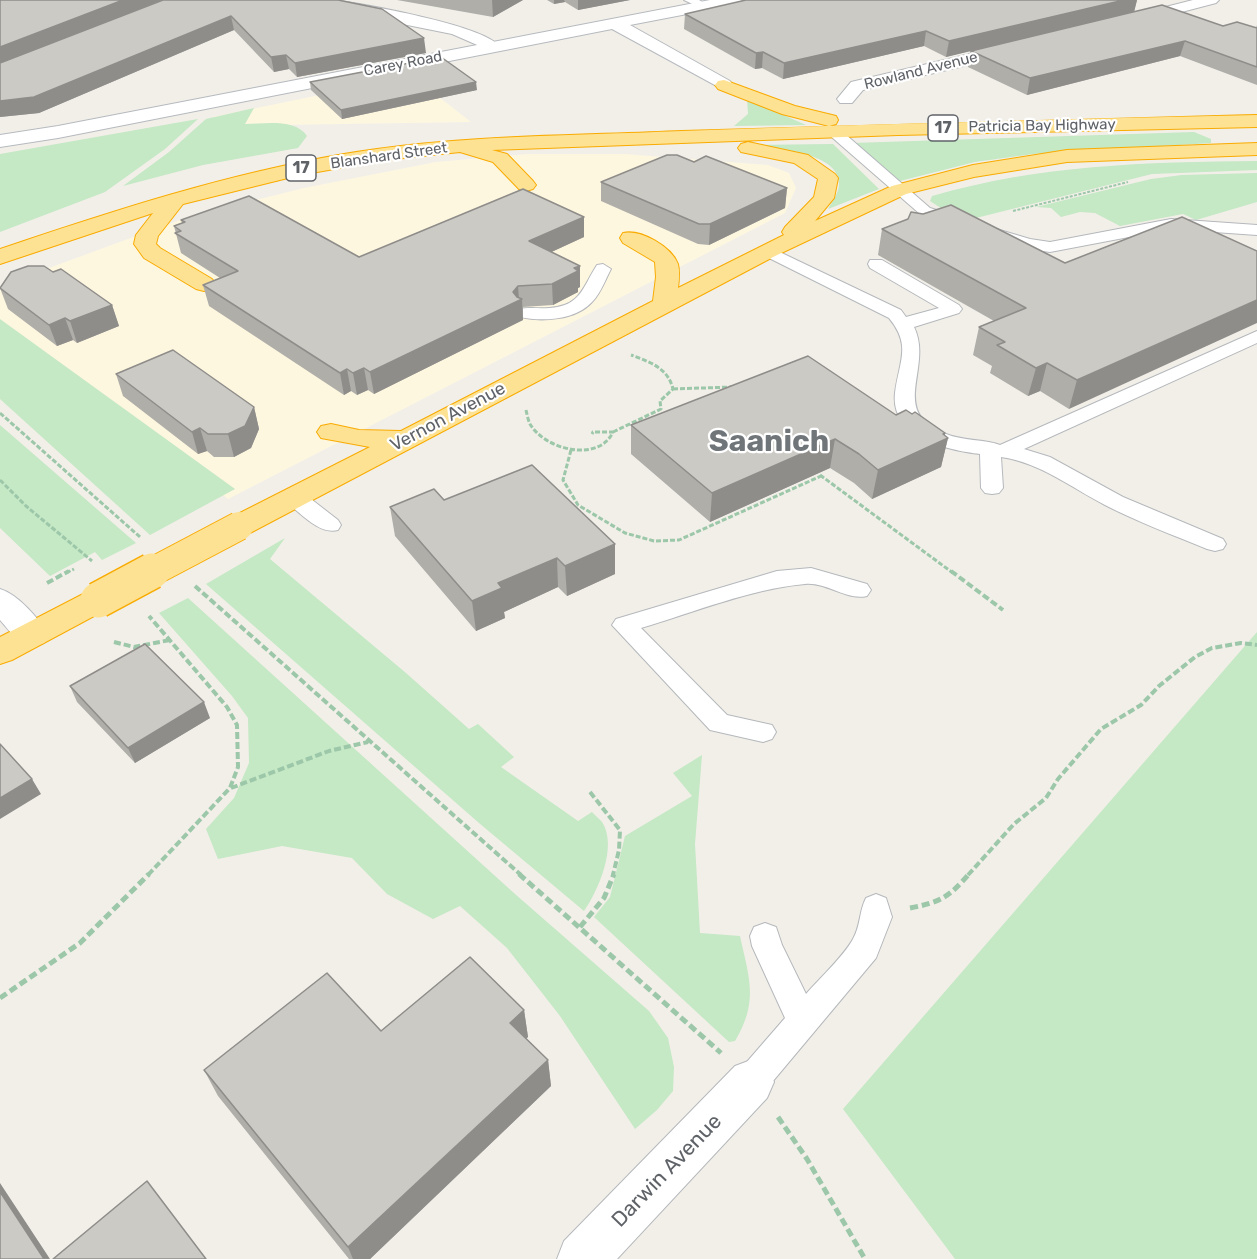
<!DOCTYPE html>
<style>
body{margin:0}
canvas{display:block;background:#f1efe8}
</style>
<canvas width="1257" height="1259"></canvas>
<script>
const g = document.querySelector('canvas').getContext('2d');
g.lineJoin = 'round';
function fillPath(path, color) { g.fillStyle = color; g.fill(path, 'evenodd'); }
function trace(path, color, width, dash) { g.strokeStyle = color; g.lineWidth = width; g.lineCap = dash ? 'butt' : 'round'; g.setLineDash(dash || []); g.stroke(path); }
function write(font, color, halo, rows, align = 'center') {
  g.font = font + ' Rubik,sans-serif'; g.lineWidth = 4.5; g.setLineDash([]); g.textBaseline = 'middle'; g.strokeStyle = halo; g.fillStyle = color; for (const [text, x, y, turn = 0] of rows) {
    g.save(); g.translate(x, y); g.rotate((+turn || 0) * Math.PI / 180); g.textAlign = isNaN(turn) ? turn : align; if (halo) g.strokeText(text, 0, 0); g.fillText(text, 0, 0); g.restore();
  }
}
fillPath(new Path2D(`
 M412,76L471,122L215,126L213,117Z
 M528,154H624L768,165L789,173L796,188L785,213L228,499L0,320V286L188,217L304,188L436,162Z`), '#fef7e0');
fillPath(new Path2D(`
 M747,99L806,125L734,126L748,114Z
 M254,108L245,124C264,124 295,118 307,136L298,148L203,165L123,186L169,152L206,119Z
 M198,119L165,149L105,192L0,232V154Z
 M1194,132L1211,139V143L1033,154L975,162L900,181L852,143Z
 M833,144L879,189L828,209C832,202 839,193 839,184C840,152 773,148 752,145Z
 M1257,161V170L1152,174L972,219L947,212L930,201L932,196C1039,165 1146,162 1257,161Z
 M1257,173V202L1196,220L1183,214L1120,226L1095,213L1080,212L1061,217L1051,208L1036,207L1151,179L1182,175Z
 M0,319L235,489L150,535L0,399Z
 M0,425L136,543L102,560L95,552L50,576L0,528Z
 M285,538L270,559L406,673L469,729L478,724L514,757L501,767L578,821L592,812C595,815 599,819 602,822C618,846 598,891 584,911L479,823L206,584Z
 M188,598L515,894L649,1011L668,1038L674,1067L673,1091L657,1110L635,1129L560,1016L507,948L460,906L433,919L387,894L352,858L282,846L218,859L206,829L234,798L249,763L248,718L232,696L159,613Z
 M1257,632V1259H955L843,1109Z
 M702,755L695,844L700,933L740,936C749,978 759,1001 735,1041L729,1042L594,917L610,897L625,836L692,796L673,773Z`), '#c5e8c5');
const lane = new Path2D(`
 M684,0H699L709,6L703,9Z
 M832,126L837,127L930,208L966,219L968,222L966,225L960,227L920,214L827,133L825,130Z
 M1171,219L1257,225V235L1171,229L1050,252L1028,249L987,236L985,233L993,228L1030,239L1050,242Z
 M767,246L901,310L906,317L939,308L870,268L868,264L870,260H882L959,305L962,309L959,313L914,327C934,368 887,412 946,434C963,441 984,439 1000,445L1257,331V343L1024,449L1050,457L1123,497L1223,539L1226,544L1223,549L1215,551L1207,549C1173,535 1138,522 1105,505C1070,487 1041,463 1001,457L1003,488L999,493L992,494L985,493L981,488L980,454C947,450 890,437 895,393C899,361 912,346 889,318L761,254L759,251L761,248Z
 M603,264L611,269C605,280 601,293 592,302C576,320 542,322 520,317L517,313L520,309C529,307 539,309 549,308C581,306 582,288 597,265Z
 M294,490L302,492L338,520L341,525L338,530C319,535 301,513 286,502L283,497L286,492Z
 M811,568L867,584L871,590L867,596C847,601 827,582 805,584C750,589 695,612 641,628L727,715L772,725L776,732L772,739L763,742L710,730L612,625L616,619L777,571Z
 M876,894L886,898L892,917L876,958L763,1093L751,1098L739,1093L734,1082L739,1071L785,1018L752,946L750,936L754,927L765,923L776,927L782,945L806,994C820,978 843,957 853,939C861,925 859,911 866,898Z`);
const street = new Path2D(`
 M300,0C311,0 322,0 333,0C363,4 483,25 499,46L491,51L452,34L308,5Z
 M1193,0H1219L1216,3L1132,25L1124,20L1126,17Z
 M1012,44L1018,45L1020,49L1018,53L863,90L852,103H840L837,99L851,82Z
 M751,1060L767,1066L774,1082L767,1098L617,1259H557L564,1241L735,1066Z`);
const secondary = new Path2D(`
 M710,0H742L734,5L630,25L730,81L733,85L730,89L724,90L612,29L58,138L0,147V135L58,126Z
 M0,589C19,595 38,618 49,635L44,643C22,650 14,636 0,620Z`);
const highway = new Path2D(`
 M724,80L795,106L836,116L838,120L836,124L829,126L782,114L718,89L715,85L718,81Z
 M1257,115V127L898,135L492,150L507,154L533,181L536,185L533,189L526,191L519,189L493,162L460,152L386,160L300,175L183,204L158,236L156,244L160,248L212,279L216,284L212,289L204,291L196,289L144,258L134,244L136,235L153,213L0,264V249C113,211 226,174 344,154C455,135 569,136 682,131C873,124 1065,119 1257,115Z
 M748,142L808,155L835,174L838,178L834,198L815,221L892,186L973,165L1067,150L1257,143V155L1067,162L974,177L906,194L775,256L250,533L239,536L228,533L224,526L228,519L370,447L321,438L317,432L321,426L331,424L359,430L401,431L653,301L656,277L655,262L623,243L620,238L623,233C641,229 672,247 678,264C680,272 679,280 678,288L784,235L782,232L785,227L814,197L818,179L794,163L741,152L738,148L741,144Z
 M98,589L109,592L114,600L109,608L12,660L0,664V637L87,592Z`);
trace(lane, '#b5b8bc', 2);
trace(street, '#b5b8bc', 2);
trace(secondary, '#b6babf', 2);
trace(highway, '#f9ab00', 2);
trace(new Path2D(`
 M1013,211L1128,182`), '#9cc7a9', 2, [3, 1.5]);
trace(new Path2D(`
 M673,389L732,387
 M526,410C527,414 528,420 530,424C545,450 599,463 613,432H593L592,434
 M0,413L140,537
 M613,432L661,409L660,401L673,389C668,368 650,362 631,355
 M571,450L563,480L578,505L625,533L654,541L679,540L821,476
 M820,475L953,573
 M0,480L26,506L92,561
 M66,573L74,569`), '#9cc7a9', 3, [5, 2]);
trace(new Path2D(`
 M951,571L1003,610
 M47,583L69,571
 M195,586L521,875
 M114,642L134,647L170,640
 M231,788L329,751L368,742
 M590,792L620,830L619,850L613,875
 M148,875L230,788L238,767L237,725L227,707L149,616
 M968,875L1014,824L1046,798L1058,779L1101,729L1141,705L1159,686L1195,657L1212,648L1241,643L1257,645`), '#9cc7a9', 4, [7, 3]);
trace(new Path2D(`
 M519,874L721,1053
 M910,908C941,902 949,897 969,874
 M580,927L604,898L614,874
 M0,998L80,943L149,874
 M778,1117L807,1159L865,1259`), '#9cc7a9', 5, [8, 4]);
fillPath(lane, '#fff');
fillPath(street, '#fff');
fillPath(secondary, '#fff');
fillPath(highway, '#fde293');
const highwayBridgeFar1 = new Path2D(`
 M150,573L239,526`);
const highwayBridge = new Path2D(`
 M98,600L152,571`);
trace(highwayBridgeFar1, '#f9ab00', 30, []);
trace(highwayBridge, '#f9ab00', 38, []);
trace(highwayBridgeFar1, '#fde293', 28);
trace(highwayBridge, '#fde293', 35);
fillPath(new Path2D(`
 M0,0H163L426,53L297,77L289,69L274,72L234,30L39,113L0,117Z
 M397,0H523L493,17Z
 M547,0H630L578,10L565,2L554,4Z
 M1137,0L1134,12L1223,26L1256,28L1257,25V85L1180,56L1027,95L968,67L970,51L946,57L924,46L783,79L762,68L755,69L684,29L685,14Z
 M310,82L477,90L342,119L311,90Z
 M694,162L787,188L785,208L709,245L698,244L601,201V182Z
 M584,217V237L551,252L580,266V287L578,288V292L553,305L523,307V320L374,394L368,390L357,395L351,391L344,395L209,306L203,285L220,278L181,253L174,226L182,223L181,220L359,257Z
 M1182,217L1069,409L1040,391L1028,396L990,373L992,366L973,355L979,327L994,321L878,255L882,229L1065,263Z
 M53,272L112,305L119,326L77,343L73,340L57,346L8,309L0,288Z
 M116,374L254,407L259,429L251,448L234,457H214L207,451L198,454L123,396Z
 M896,415L945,433V436L948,438L941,467L872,499L854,483L830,468L710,522L631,454V425Z
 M444,500L615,574L567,596L558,587L504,612L505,618L476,631L395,536L390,507Z
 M70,686L210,718L135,763L77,702Z
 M524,1010L528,1037L526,1038L548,1060L551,1086L370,1259H349L218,1096L204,1070L381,1031Z`), '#afaea9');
fillPath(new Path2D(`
 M123,0H162L0,64V47Z
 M492,0H523L493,17Z
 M554,0H564L565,2L554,4Z
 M578,0H630L578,10Z
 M1118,0H1137L1134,12L946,57L949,41Z
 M231,16L234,30L39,113L0,117V101Z
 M926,31L924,46L783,79L784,63Z
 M424,38L426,53L297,77L295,63Z
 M1185,41L1180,56L1027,95L1030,78Z
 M763,52L762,68L755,69L756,53Z
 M286,55L289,69L274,72L271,57Z
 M476,82L477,90L342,119L341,110Z
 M787,188L785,208L709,245L710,224Z
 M584,217V237L530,262L529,241Z
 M580,266V287L578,288V292L553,305L552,284L574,268Z
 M518,286L519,300L522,299L523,320L374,394L370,372L513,292Z
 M1257,291V323L1069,409L1077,380Z
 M112,305L119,326L77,343L70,321Z
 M65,318L73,340L57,346L49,325Z
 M1047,363L1040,391L1028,396L1036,368Z
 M364,368L368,390L357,395L353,373Z
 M347,369L351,391L344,395L340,373Z
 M254,407L259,429L251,448L234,457L228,434Z
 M200,428L207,451L198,454L192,432Z
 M945,433L944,440L948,438L941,467L872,499L878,470Z
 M835,439L830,468L710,522L712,493Z
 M615,544V574L567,596L565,566Z
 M557,558L558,587L504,612L505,618L476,631L472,601L498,583Z
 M204,702L210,718L135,763L128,748Z
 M32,779L41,794L0,819V798Z
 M524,1010L528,1037L514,1050L510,1023Z
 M548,1060L551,1086L370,1259H353L348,1247Z
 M0,1183L50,1259H44L0,1192Z`), '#8f8d8a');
const building = new Path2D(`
 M0,0H123L0,47Z
 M163,0H338L382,9L424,38L295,63L286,55L271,57L231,16L34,97L0,101V63Z
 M746,0H1124L949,41L926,31L784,63L763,52L756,53L685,14Z
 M1162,5L1223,26L1237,22L1257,28V67L1185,41L1030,78L971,51Z
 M441,57L476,82L341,110L310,82Z
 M667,155H677L694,162L706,156L787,188L710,224H699L601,182Z
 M523,189L584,217L529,241L580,266L574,268L578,271L552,284L518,286L513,292L517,297L522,299L370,372L364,368L353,373L347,369L340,373L203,285L238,271L175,233L181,231L174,226L185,222L181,220L249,196L359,257Z
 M951,205L1065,263L1182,217L1257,251V300L1077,380L1047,363L1036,368L997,345L1005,342L979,327L1026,308L882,229L908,219L911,212L923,214Z
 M28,266H44L53,272L61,269L112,305L70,321L65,318L49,325L0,288L11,272Z
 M173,350L254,407L245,426L228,434H208L200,428L192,432L116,374Z
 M808,356L896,415L906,410L912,414L915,412L945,433L943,434L948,438L878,470L859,454L835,439L712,493L631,425Z
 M532,465L615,544L565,566L557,558L498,583L502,588L472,601L390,507L434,489L444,500Z
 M145,644L204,702L128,748L70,686Z
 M0,744L32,779L0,798Z
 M470,957L524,1010L510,1023L548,1060L348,1247L204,1070L327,973L381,1031Z
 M147,1181L206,1259H53Z
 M0,1192L44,1259H0Z`);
fillPath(building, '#cccac5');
trace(building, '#8f8d8a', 1.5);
write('15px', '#5f6368', '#fff', [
 ["Carey Road",403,64,-11],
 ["Rowland Avenue",921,71,-14],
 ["Patricia Bay Highway",1042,126,-1],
 ["Blanshard Street",389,156,-8]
]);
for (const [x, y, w] of [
 [943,128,30],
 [301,168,30]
]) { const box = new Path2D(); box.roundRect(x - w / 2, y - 13, w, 26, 4.5); g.fillStyle = '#fff'; g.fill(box); trace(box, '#5f6368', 1.5); }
write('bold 16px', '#5f6368', null, [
 ["17",943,128],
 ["17",301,168]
]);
write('18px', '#5f6368', '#fff', [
 ["Vernon Avenue",448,417,-28]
]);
write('21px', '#5f6368', '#fff', [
 ["Darwin Avenue",667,1171,-46]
]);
write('bold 30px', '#70757a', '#fff', [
 ["Saanich",769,442]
]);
</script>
